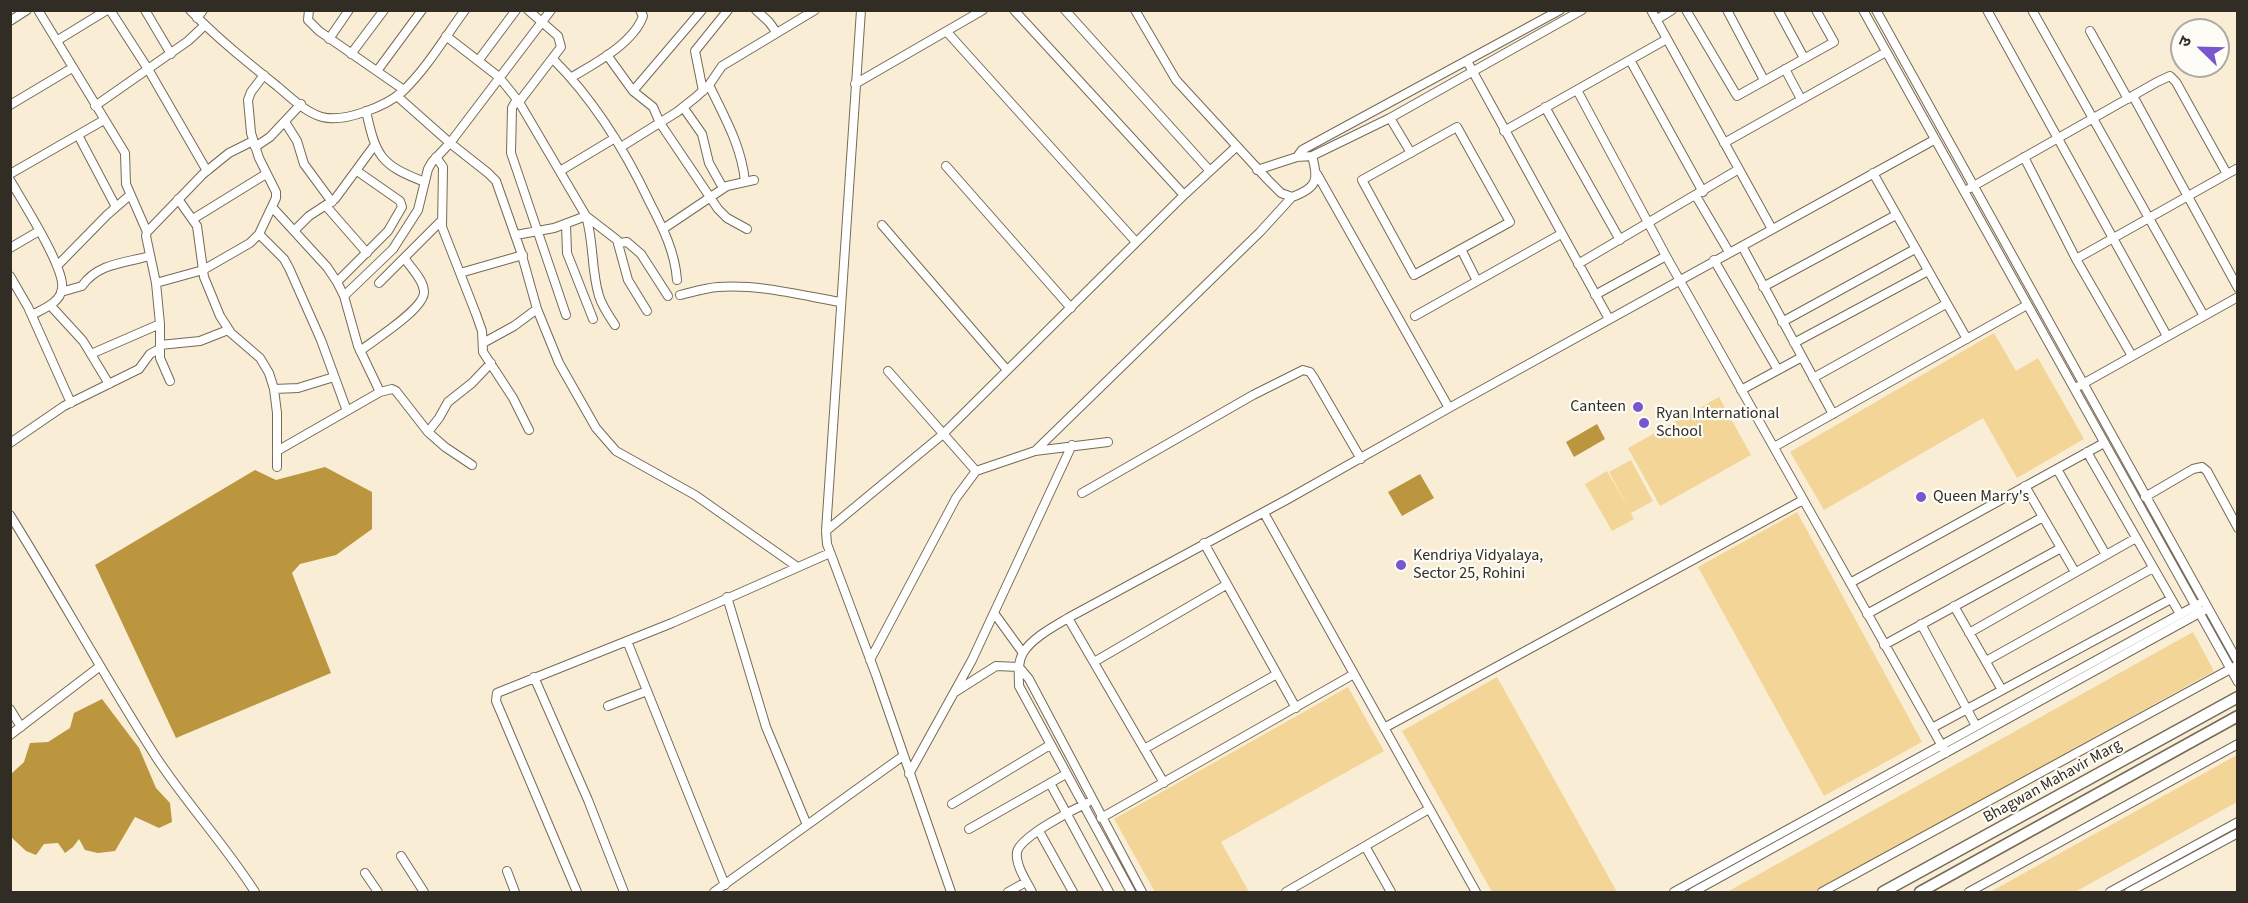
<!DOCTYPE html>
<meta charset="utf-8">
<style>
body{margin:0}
#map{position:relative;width:2248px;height:903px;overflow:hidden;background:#f9eed5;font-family:"Source Sans 3","Noto Sans Devanagari",sans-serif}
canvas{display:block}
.frame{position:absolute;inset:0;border:12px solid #312d24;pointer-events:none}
.north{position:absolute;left:2170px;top:18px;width:60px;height:60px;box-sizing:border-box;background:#fefcf7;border:2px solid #aca9a3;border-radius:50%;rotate:293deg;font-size:16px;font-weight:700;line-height:24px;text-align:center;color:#312d24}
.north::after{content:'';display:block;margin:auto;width:21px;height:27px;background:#7756cf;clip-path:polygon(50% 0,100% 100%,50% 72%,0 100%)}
</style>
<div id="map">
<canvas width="2248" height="903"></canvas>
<div class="frame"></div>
<div class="north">उ</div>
</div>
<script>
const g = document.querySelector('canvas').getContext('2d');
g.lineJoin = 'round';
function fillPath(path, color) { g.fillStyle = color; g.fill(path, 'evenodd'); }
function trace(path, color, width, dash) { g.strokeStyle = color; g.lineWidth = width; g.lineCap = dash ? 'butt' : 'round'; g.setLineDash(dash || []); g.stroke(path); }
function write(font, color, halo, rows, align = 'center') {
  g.font = font + ' "Source Sans 3",sans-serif'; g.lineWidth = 4.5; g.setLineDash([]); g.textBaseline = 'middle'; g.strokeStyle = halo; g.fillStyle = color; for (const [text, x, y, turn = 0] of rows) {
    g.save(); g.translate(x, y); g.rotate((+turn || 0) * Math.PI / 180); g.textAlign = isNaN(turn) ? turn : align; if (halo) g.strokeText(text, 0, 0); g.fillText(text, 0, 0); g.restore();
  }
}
fillPath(new Path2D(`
 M1994,333L2016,371L2038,358L2084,439L2017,478L1983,418L1824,510L1790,452Z
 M1719,397L1751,455L1660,506L1628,448Z
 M1631,460L1653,501L1631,513L1634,519L1612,531L1585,484L1607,471L1630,511L1609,472Z
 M1797,512L1922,742L1824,796L1698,567Z
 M2193,632L2214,671L1815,892H1727Z
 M1497,677L1617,892H1492L1402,731Z
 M1348,687L1384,751L1221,842L1249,892H1155L1114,819Z
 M2237,755V802L2075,892H1990Z`), '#f2d597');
fillPath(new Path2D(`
 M1597,424L1605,439L1574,457L1566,442Z
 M325,467L372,492V529L336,555L300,564L292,573L331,673L176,738L95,565L255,470L276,480Z
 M1420,474L1434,498L1402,516L1388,492Z
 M102,699L139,748L156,788L170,803L172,822L159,828L135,817L115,851L98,853L85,850L79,839L73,847L65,853L58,843L44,844L36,855L26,851L11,837V774L24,762L30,743L48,742L70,728L74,713Z`), '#bb963f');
const minor = new Path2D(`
 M38,10L125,153L126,184L147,232
 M110,10L148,69L207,171
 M145,10L171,54
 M190,10C217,38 247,62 277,86C290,97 305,112 322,117C344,123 387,106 403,91C427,68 445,37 465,10
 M309,10L308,20L319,31L404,90
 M756,10L769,22L777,33
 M861,10L826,531L827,544L876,675L951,892
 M1014,10L1184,195
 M1065,10L1210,171
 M1135,10L1176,80L1268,180L1281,193L1292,197C1317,188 1319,180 1312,156
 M1651,10L1772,229
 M1686,10L1737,96L1834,42L1816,10
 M1727,10L1764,80
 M1778,10L1804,58
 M1863,10L2238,682
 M1876,10L2238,662
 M1987,10L2167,336
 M2032,10L2204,316
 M197,18L203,10
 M1656,20L1672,10
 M10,21L27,10
 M2090,31L2128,99
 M947,32L1136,242
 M446,36L499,77L519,102L586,216L617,240L628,280L647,311
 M329,39L349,10
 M58,40L107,10
 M351,54L384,10
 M607,55L633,91L653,107L660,123L718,209L727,218L747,229
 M553,59C595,101 625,150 650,203C663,228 675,252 677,280
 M1630,60L1703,192
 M478,61L516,10
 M1467,61L1609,319
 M1785,69L1801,99
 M377,71L422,10
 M572,77C594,64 634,43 643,16L640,10
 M855,84L983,10
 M709,85C724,116 742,147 745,182
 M1577,90L1666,256L1946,753
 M633,91L702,10
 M703,91L695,51L728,10
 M397,96L450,143L488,173L496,181L521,252L537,309L559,363L596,428L616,451L695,495L796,566
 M2133,96L2238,288
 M517,99L512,108L511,153L566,315
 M519,102L561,47L558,36L528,10
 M10,105L72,68
 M95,106L188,41L205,25
 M683,107L702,134L709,163L723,188
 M1545,107L1620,240
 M366,111C376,156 380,165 425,182
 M1390,118L1411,153
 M285,122L297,141L304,164L332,202
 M1457,127L1510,222L1414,275L1362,180Z
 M1504,131L1667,39
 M78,135L116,207
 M1724,143L1886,52
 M255,147L270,137L301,104
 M621,147L677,112L696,97L709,85L722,66L815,10
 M436,157L443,167L442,227L476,314L482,331L483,352L513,398L529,430
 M1297,157L1302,150L1560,10
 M2024,157L2076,259L2132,356
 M946,166L1071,308
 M1257,170L1297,157L1312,156L1390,118L1582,10
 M560,171L615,138
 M1873,173L1967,339
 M10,174L104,120
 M1317,174L1449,408
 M10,180C22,201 66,269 62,289C60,303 43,309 32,315
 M1970,188L2157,82L2170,76L2176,82L2227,174
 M1696,196L1729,252
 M178,199L197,226L204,277L220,316L231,333L260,358L269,373L274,389L277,413V467
 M326,206L367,253
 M272,207L327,267L337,282L344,296L358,346L380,392
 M193,219L266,174
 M566,224L567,253L593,319
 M882,225L1007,370
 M663,229L727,186L754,180
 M294,231L309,216L335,199L374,146
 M259,234L284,259L289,268L321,340L347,411
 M516,235L554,228L586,216C594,242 591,270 599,296C602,306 609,316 615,325
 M618,243L627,242L641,254L668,296
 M1742,246L1833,414
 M10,248L39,231
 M1461,249L1477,281
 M2076,259L2238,168
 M1714,260L1778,370
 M1578,264L1739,169
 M57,266L107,215L130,195
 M460,273L523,255
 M10,276L28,307L71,403
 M337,282L388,231L402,207L400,201L357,171
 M156,283L203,270L250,243L259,234L276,198V192L259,158L251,133L248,100L251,92L264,75
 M379,283L441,221
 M1763,287L1896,215
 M61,292L82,286C98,263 125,263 150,256
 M680,295C693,292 705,288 718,287C758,284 800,295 840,302
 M1595,295L1666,256
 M344,296L393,249L418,210L428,169L432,162L450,143L551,10
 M50,305L83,341L109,384
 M1415,316L1561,234
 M1782,322L1915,249
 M483,343L514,326L537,309
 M1794,343L1928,271
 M160,345L200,341L228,330
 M360,351C374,340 426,308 424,291C423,279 411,268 405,259
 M91,354L160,324
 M888,371L976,471
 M1813,378L1946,304
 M170,381L160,358V324L156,283L146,236L147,232L203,174L229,153L253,141
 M2079,386L2238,297
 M274,389L298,388L334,377
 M1741,390L1802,357
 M428,432L439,418L448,402L472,383L491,363
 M10,443L64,406L139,369L150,354L159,349
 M1774,447L2027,305
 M277,451L380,392L392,389L396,391L428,432L445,447L472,465
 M1035,451L1260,232L1292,197
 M2087,452L2180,614
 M2057,469L2106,555
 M2025,486L2075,572
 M1082,493L1253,395L1303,370L1310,372L1314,378L1361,459
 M2145,497L2193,469L2202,467L2207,471L2238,528
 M1264,513L1476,892
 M10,515C60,595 105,678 156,757C187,804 225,845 255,892
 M826,531L942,435L1184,195L1236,147
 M1204,543L1296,708
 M1850,583L2104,443
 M727,597L766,727L807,825
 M1954,606L2002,690
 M994,613L1023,653
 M1867,614L2043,517
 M1068,618L1164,783
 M1921,624L1976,726
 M1969,633L2136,538
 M627,641L725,885
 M1884,645L2061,548
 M870,660L956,498L976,471L1035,451L1108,442
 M1986,661L2153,568
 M1094,662L1226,585
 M534,677L588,800L624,892
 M955,692L996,666L1019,667L1029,679L1142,892
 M608,706L647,691
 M10,709L21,727
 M1384,728L1803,500
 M1932,728L2171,599
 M10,735L99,667
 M1144,749L1277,674
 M909,774L972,660L1072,445
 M1050,783L1109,892
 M952,804L1050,745
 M1101,818L1354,674
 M969,829L1066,774
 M1039,831L1073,892
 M1365,846L1391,892
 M401,856L424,892
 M507,871L515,892
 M365,873L378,892
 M577,892L496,701L497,693L672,623L830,553
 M714,892L903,756
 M1008,892L1026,882
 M1032,892C1027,882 1015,865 1017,852C1020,837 1072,810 1087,803
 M1131,892L1019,686C1019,676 1017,663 1023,653C1032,638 1053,627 1068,618L1288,499L1449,408L1934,140
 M1286,892L1429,809
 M1674,892L2199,604
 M1693,892L2203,611
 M1822,892L2234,667
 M1969,892L2238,744
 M2110,892L2238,822
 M2129,892L2238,833`);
const secondary = new Path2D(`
 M1883,892L2238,697
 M1920,892L2238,716`);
trace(minor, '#756b56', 10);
trace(secondary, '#756b56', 13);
trace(minor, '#fff', 8);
trace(secondary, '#fff', 10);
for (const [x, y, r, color] of [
 [1638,407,6,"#7756cf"],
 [1644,423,6,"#7756cf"],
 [1921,497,6,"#7756cf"],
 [1401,565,6,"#7756cf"]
]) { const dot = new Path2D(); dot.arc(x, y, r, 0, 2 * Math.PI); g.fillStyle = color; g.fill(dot); trace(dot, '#fefcf7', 2); }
write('16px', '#312d24', '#fefcf7', [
 ["Canteen",1626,407,"right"],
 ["Ryan International",1656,414],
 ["School",1656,432],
 ["Queen Marry's",1933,497],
 ["Kendriya Vidyalaya,",1413,556],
 ["Sector 25, Rohini",1413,574]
], 'left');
write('16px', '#312d24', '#fefcf7', [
 ["Bhagwan Mahavir Marg",2053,782,-29]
]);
</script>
